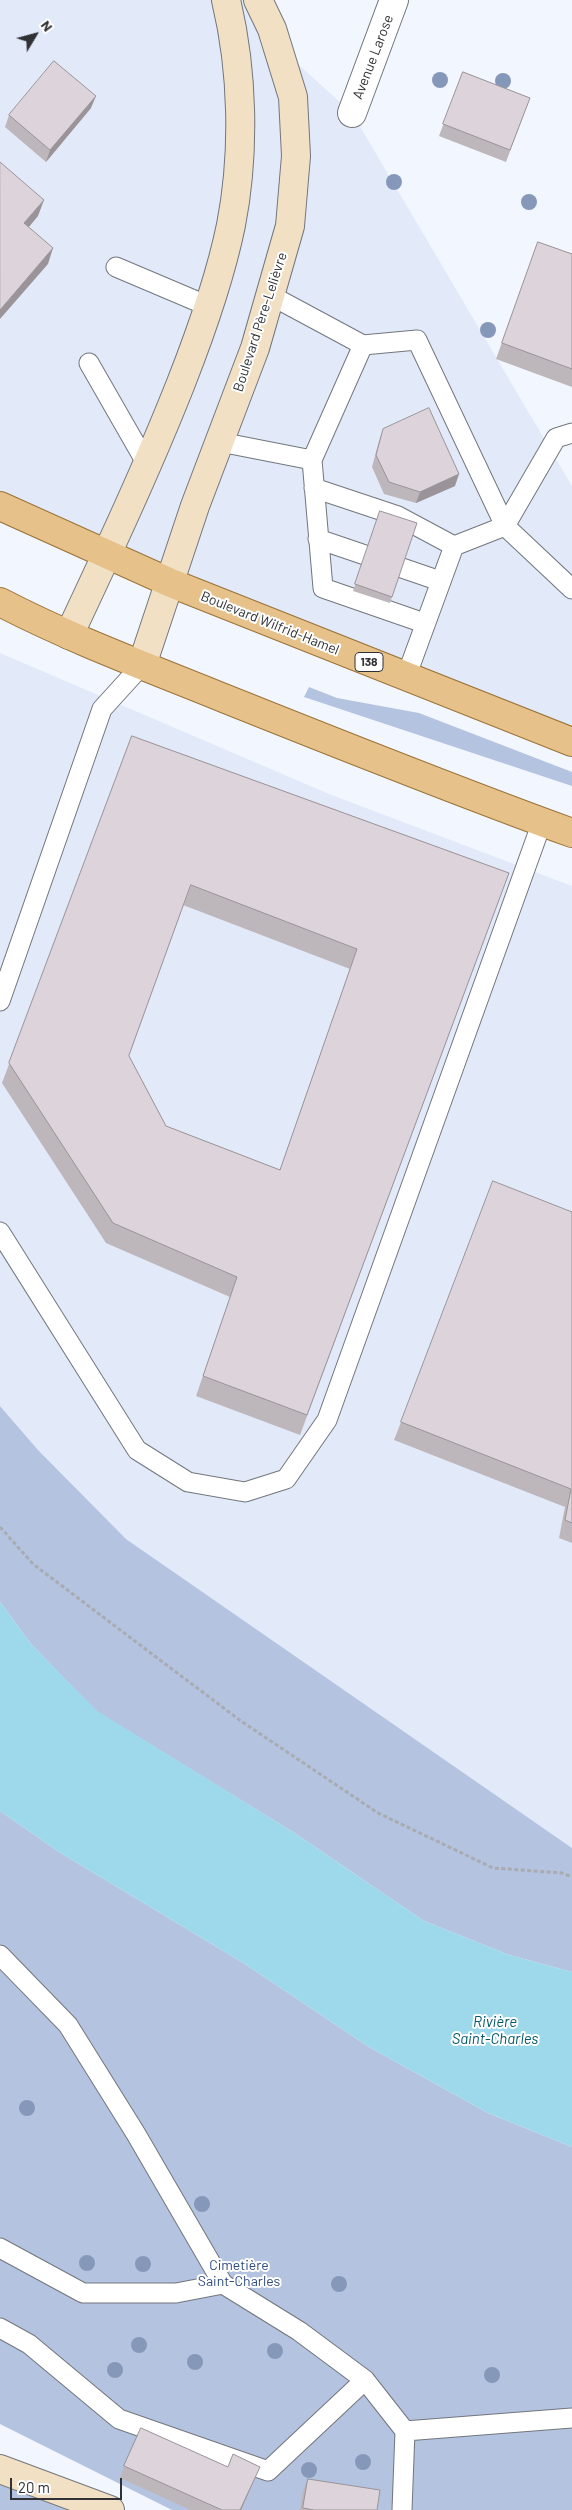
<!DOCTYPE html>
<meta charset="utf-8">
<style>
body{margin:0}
#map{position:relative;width:572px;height:2510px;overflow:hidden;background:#f2f6fe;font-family:Barlow,sans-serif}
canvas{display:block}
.north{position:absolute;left:10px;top:10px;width:50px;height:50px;-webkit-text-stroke:4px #fff;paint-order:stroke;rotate:53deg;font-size:14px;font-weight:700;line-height:20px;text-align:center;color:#303134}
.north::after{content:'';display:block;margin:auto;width:18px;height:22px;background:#303134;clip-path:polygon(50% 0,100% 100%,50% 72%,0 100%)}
.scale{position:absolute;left:10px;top:2478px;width:112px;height:22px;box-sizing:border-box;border:2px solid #303134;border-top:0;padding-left:6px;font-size:15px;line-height:18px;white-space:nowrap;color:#303134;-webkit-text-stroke:4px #fff;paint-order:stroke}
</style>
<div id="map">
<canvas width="572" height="2510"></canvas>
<div class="north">N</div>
<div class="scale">20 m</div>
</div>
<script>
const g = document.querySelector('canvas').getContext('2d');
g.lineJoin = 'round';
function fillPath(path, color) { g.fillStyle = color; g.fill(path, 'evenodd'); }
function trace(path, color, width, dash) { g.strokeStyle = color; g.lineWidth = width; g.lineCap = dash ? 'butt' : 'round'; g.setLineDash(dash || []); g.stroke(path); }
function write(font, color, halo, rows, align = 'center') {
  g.font = font + ' Barlow,sans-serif'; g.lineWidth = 4; g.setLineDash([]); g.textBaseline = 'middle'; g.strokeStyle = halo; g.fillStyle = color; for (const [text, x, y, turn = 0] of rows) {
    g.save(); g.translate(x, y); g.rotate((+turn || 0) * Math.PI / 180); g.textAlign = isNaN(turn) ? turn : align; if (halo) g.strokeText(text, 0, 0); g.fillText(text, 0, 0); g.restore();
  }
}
fillPath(new Path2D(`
 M0,0H252L268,37L352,113L572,486V742L0,506Z
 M0,653L329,794L572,886V1848L126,1539L38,1450L0,1406Z`), '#e2eaf9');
fillPath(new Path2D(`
 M309,687L337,698L419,713L572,772V786L304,697Z
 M0,1406L38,1450L126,1539L572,1848V1972L509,1955L424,1921L293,1832L96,1711L31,1644L0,1602Z
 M0,1811L59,1852L245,1964L369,2047L488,2113L572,2147V2510H172L0,2424Z
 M0,2469L110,2510H0Z`), '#b4c3df');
fillPath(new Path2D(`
 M0,1602L31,1644L97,1711L293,1832L424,1921L509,1955L572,1972V2147L488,2113L369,2047L245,1964L59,1852L0,1811Z`), '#9ed9eb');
const lane = new Path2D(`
 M116,267L208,306
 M270,295L363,345L312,460
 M363,345L417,340L505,526
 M89,363L148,466
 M220,442L312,460L323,588L424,623
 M314,488L398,516L454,546
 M505,526L556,438L572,433
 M318,539L365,555
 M402,568L440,581
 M406,677L454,546L505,526L572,589
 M0,1001L102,709L142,665
 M0,1232L137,1450L188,1482L245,1492L286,1479L327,1420L542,822
 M0,1955L68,2025L136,2134L223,2284L299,2331L365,2380L405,2431L572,2418
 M0,2248L83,2293H176L223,2284
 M0,2328L29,2344L119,2419L268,2471L365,2380
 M402,2510L405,2431`);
const street = new Path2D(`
 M352,113L394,0`);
const secondary = new Path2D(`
 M69,635C108,552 147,469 181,383C201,332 220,279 231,225C245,153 243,71 226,0
 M142,665L195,506L255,348L290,226L296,156L293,97L272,29L258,0
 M0,2469L110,2510`);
const primary = new Path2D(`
 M0,506L171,583L572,742
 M0,602C73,640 150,668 226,699C341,745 456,791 572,833`);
trace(lane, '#72767d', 21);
trace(street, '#72767d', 30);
trace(secondary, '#72767d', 30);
trace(primary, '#9b7339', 30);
trace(new Path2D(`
 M0,1527L33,1564L156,1657L241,1721L378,1813L493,1868L562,1873L572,1877`), '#a8abb1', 3, [4, 2.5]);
trace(lane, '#fff', 19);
trace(street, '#fff', 28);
trace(secondary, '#f2e0c4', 28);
trace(primary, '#e6c189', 28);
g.fillStyle = '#8698b9';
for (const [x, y] of [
 [440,80],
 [503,81],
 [394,182],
 [529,202],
 [488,330],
 [27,2108],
 [202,2204],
 [87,2263],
 [143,2264],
 [339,2284],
 [139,2345],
 [275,2351],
 [195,2362],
 [115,2370],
 [492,2375],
 [363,2462],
 [309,2470]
]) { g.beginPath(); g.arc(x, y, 8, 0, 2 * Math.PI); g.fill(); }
fillPath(new Path2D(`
 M463,72L530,98L506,162L439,136Z
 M91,108L46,162L5,127L9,115Z
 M538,242L572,254V387L496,359Z
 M383,429L455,486L416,503L384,494L372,467L379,441Z
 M380,511L392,597L390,603L353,591Z
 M132,736L509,873L300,1435L196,1396L230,1297L106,1243L2,1083ZM183,905L350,969L280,1170L166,1126L129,1056Z
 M572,1212V1543L559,1538L565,1507L394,1440L401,1422Z
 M124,2466L228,2467L255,2478L241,2510H191L120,2478Z
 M308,2479L377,2510H300L303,2491Z`), '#bdb6bb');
fillPath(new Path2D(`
 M96,96L91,108L46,162L50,150Z
 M44,200L38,216L19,239L24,223Z
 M53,248L48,264L0,319V310Z
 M459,474L455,486L416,503L420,492Z
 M260,2467L255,2478L241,2510H240Z`), '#9a9499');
const building = new Path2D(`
 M54,61L96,96L50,150L9,115Z
 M463,72L530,98L510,150L443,124Z
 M0,162L44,200L24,223L53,248L0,310Z
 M538,242L572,254V369L502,343Z
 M429,408L459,474L420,492L389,482L376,455L383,429Z
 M380,511L417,523L392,597L355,584Z
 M132,736L509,873L307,1415L203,1376L237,1277L113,1223L9,1063ZM191,885L357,949L280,1170L166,1126L129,1056Z
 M493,1181L572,1212V1523L565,1520L571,1489L401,1422Z
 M141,2428L228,2467L233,2454L260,2467L240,2510H222L124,2466Z
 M308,2479L380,2490L377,2510H314L303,2508Z`);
fillPath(building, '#dcd4da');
trace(building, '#9a9499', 1);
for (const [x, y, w] of [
 [369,662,28]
]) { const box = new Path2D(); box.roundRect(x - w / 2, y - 9.5, w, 19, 4); g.fillStyle = '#fff'; g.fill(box); trace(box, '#303134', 1); }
write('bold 12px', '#303134', null, [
 ["138",369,662]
]);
write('14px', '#303134', '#fff', [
 ["Avenue Larose",373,57,-69],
 ["Boulevard Père-Lelièvre",260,322,-72],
 ["Boulevard Wilfrid-Hamel",270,623,22]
]);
write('14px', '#2e4b80', '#fff', [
 ["Cimetière",239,2265],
 ["Saint-Charles",239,2281]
]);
write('italic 15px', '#03586b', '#fff', [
 ["Rivière",495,2022],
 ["Saint-Charles",495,2039]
]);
</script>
